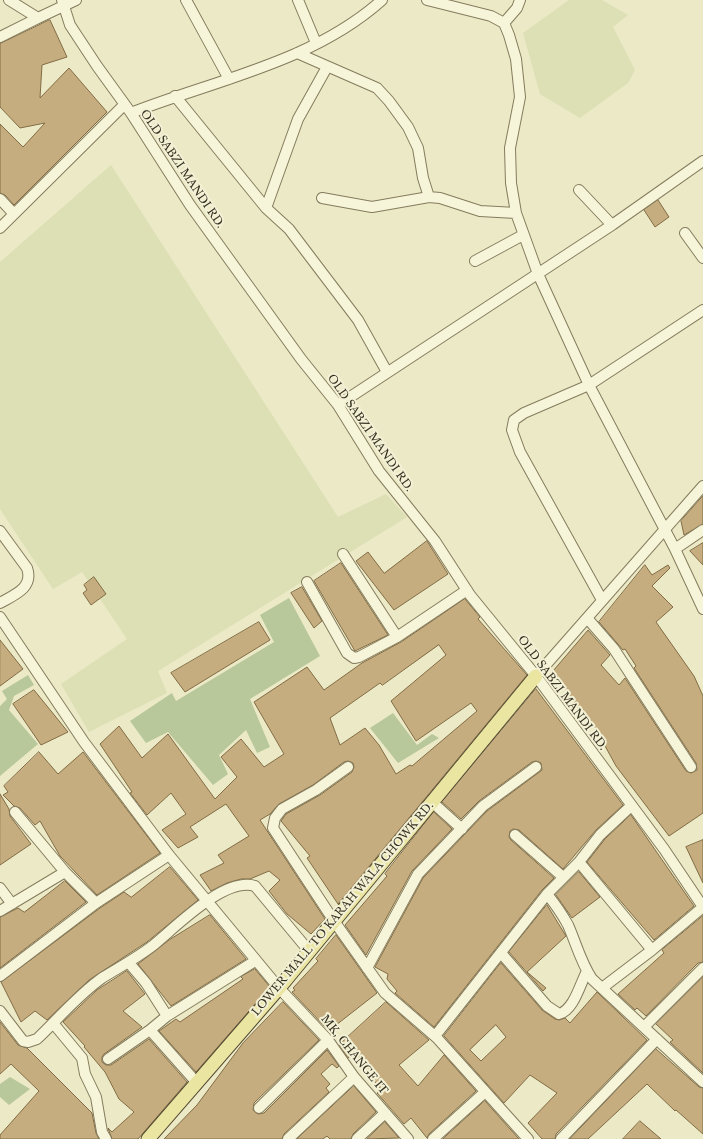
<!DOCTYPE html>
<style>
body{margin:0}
canvas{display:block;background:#ebe9c6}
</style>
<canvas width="703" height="1139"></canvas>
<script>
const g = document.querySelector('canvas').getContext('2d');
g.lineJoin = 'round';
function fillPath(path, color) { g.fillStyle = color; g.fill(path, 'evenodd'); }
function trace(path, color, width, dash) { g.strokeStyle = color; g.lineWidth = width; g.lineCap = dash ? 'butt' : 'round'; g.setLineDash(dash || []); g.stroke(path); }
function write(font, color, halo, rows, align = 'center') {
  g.font = font + ' "Libre Baskerville",serif'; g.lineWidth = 4; g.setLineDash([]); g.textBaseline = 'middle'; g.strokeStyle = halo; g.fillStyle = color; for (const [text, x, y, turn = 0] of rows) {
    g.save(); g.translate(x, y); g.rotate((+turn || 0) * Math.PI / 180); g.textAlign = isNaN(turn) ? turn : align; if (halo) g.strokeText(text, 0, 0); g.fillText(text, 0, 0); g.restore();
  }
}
fillPath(new Path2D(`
 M569,0H602L628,15L613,27L635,70L628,83L580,118L540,94L523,33Z
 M111,165L338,517L386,494L407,517L158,671L167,693L89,732L61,684L127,639L82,572L53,589L0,509V262Z`), '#dce0b4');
fillPath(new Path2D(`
 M289,598L320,656L250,699L270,747L257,753L246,730L219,755L228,774L213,785L168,732L146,743L130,721L172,693L176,701L274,642L260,615Z
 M28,675L34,685L14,696L9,710L38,744L0,776V706L7,699L2,691Z
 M393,713L417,745L432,734L439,738L398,763L370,728Z
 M10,1077L30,1089L9,1105L0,1097V1084Z`), '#b8c89b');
const building = new Path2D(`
 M50,20L67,57L42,65L40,98L69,68L107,112L14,205L5,195L0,193V124L23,147L45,123L20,128L0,107V44Z
 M658,200L669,217L655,227L644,210Z
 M703,496V524L684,535L681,521Z
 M427,541L448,574L394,610L356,561L368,552L384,573Z
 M703,543V565L690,551Z
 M341,563L388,635L355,651L314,581Z
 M645,565L652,575L668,565L670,568L652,586L673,607L656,622L694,676L703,696V813L669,836L616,766L592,722L589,724L553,671L588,630L610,655L601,665L619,685L625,678L686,771L691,773L697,770L696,763L634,668L636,666L625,649L623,650L599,622Z
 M94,577L106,594L91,605L83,593L87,590L84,585Z
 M302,587L322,621L314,628L291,593Z
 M465,599L480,617L478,619L527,675L338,904L307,858L310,856L281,821L286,814L320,795L352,772L354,767L353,763L348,761L344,762L313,785L279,804L270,814L260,820L325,919L311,934L287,914L269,891L280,880L269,871L250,879H241L227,883L211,891L200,875L224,863L218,855L249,836L226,804L190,827L198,837L178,848L162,830L186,814L171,793L147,815L130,793L132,792L100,744L119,726L142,758L168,734L215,799L237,777L221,757L241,739L264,767L284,754L254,702L307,667L324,690L362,663L401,642ZM439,645L446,655L391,701L416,741L471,703L477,711L412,766L410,765L396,774L379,745L365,728L340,745L330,718L380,683L382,685Z
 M259,622L270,640L185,692L171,673Z
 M0,640L23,669L0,686Z
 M536,689L623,805L596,830L563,869L519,830L513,829L510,831L509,837L511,840L554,878L542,890L434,1027L395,993L397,991L387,979L388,974L375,967L423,878L487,811L542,770L541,763L536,761L532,762L479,801L461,819L442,802Z
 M34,690L68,732L41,745L13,704Z
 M39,752L58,774L83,752L160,853L97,895L60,856L40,821L35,825L20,808L14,806L3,795L8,792L4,786Z
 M0,794L9,809L10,816L31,844L0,865Z
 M434,812L452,829L412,871L366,955L345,925L387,876L385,874Z
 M631,815L694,906L654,940L587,862L605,839Z
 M703,840V883L686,847Z
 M170,867L198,900L147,942L89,980L47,1020L35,1011L21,1022L1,982L100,908L124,892L131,897Z
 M579,872L600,897L572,918L556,895Z
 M65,881L86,902L0,968V917L18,908L24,912Z
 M547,905L566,936L527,972L546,988L543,991L509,952Z
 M210,915L246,959L171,1006L138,964L169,940Z
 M703,916V962L698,963L646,1016L637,1008L635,1010L618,994L664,953L662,950Z
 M336,935L377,993L331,1029L328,1026L326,1028L292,992L295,990L293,988L318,961L316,959Z
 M501,963L542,1010L555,1019L559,1020L565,1018L570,1023L597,992L647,1040L556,1134L555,1139H542L528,1123L557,1093L530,1075L504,1103L444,1036ZM496,1025L506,1037L481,1061L470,1050Z
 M255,969L270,987L196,1072L159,1031L176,1019L180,1022L243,979L241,977Z
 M127,971L145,994L123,1011L142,1027L104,1054L102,1057V1062L106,1065H111L149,1039L187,1082L138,1139H112L108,1128L112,1132L134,1112L119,1099L105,1072L84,1047L85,1046L63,1022L97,990Z
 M703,977V1073L670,1042L673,1040L656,1024Z
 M283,1002L319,1040L254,1103L253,1110L258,1114L264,1113L327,1050L339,1066L337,1068L332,1064L321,1074L330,1084L326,1088L329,1092L284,1134L282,1139H164L197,1105L243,1043Z
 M386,1002L429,1040L399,1065L418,1086L444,1055L476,1091L429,1134L427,1138L411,1118L404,1124L377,1093L381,1089L352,1055L348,1058L339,1045Z
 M0,1022L18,1045L27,1048L92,1113L96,1133L99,1139H0V1135L39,1091L11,1064L0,1074Z
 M656,1049L699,1087L703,1088V1134L676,1110L675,1111L647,1084L588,1139H570Z
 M354,1086L376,1112L353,1134L351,1139H330L327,1136L323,1139H297Z
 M485,1101L519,1139H443Z
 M640,1121L661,1139H623Z
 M385,1122L399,1138L367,1139Z`);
fillPath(building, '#c6ad7f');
trace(building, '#826c45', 1);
const minor = new Path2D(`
 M9,0L38,18L76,0
 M62,0L70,25L97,66L131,113L190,205L301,359L338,405L379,471L435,541L470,595L536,676L664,849L703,907
 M186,0L229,79
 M298,0L316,43
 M427,0L491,16L504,23L509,35L516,59L520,97L510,148L511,183L516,213L538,274L589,385L675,549L703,609
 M504,23L517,8L520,0
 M0,37L38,18
 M297,53L377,88L389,101L408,127L418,148L423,178L429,197
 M175,96L266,208L289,229L358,320L387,372
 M131,113C215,80 313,62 382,0
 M579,190L612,225
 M322,198L372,207L429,197L440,198L480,211L516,213
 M0,199L14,214
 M266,208L298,119L327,67
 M0,228L124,105
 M685,233L703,258
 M475,261L523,235
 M338,405L612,225L703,161
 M0,531L27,568C34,588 14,595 0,603
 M675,549L703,530
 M343,554L397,637
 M307,582L347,653L354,658L359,657L397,637L467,590
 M602,600L520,452L512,430L514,420L524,413L589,385L703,310
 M0,617L84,742L169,855L279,988L328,1040L354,1077L408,1139
 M587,618L614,649L691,767
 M536,676L703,486
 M348,767L316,790L282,809L275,818L273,828L334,921L385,993L437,1038L528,1139
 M432,802L462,829
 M15,812L65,872L96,903
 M515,835L563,877
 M579,862L600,835L631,806
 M0,888L12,904
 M547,894C555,904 562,914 568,925C576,943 581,963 592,979L703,1082
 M0,911L65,872
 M501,953L547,1006L559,1014C574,1010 580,984 587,971
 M129,963L146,983L167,1016
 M367,968L418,874L483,806L536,767
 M0,976L96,903L169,855
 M602,988L652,950
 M0,1011L23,1041L28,1042L37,1039C58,1019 78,995 102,978C118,968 135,959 151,947C174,929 224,876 255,886L309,951
 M53,1023L82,1058L85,1074L96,1097L102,1132L106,1139
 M644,1027L703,968
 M150,1030L167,1016L255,961
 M435,1036L547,894L579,862L652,950L703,907
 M108,1059L150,1030L197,1083
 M259,1108L328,1040
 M288,1139L354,1077
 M357,1139L385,1113
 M433,1139L485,1092
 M561,1139L657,1039`);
const major = new Path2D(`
 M148,1139L279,988L536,676`);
trace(minor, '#857c5d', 12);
trace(major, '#534931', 15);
trace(minor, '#f6f4d9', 10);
trace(major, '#ebe5a2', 13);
write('11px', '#363020', '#f3f1d5', [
 ["OLD SABZI MANDI RD.",182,169,56],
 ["OLD SABZI MANDI RD.",370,433,55],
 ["OLD SABZI MANDI RD.",562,693,53],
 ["LOWER MALL TO KARAH WALA CHOWK RD.",343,909,-50],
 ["MK, CHANGE IT",354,1055,51]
]);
</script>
